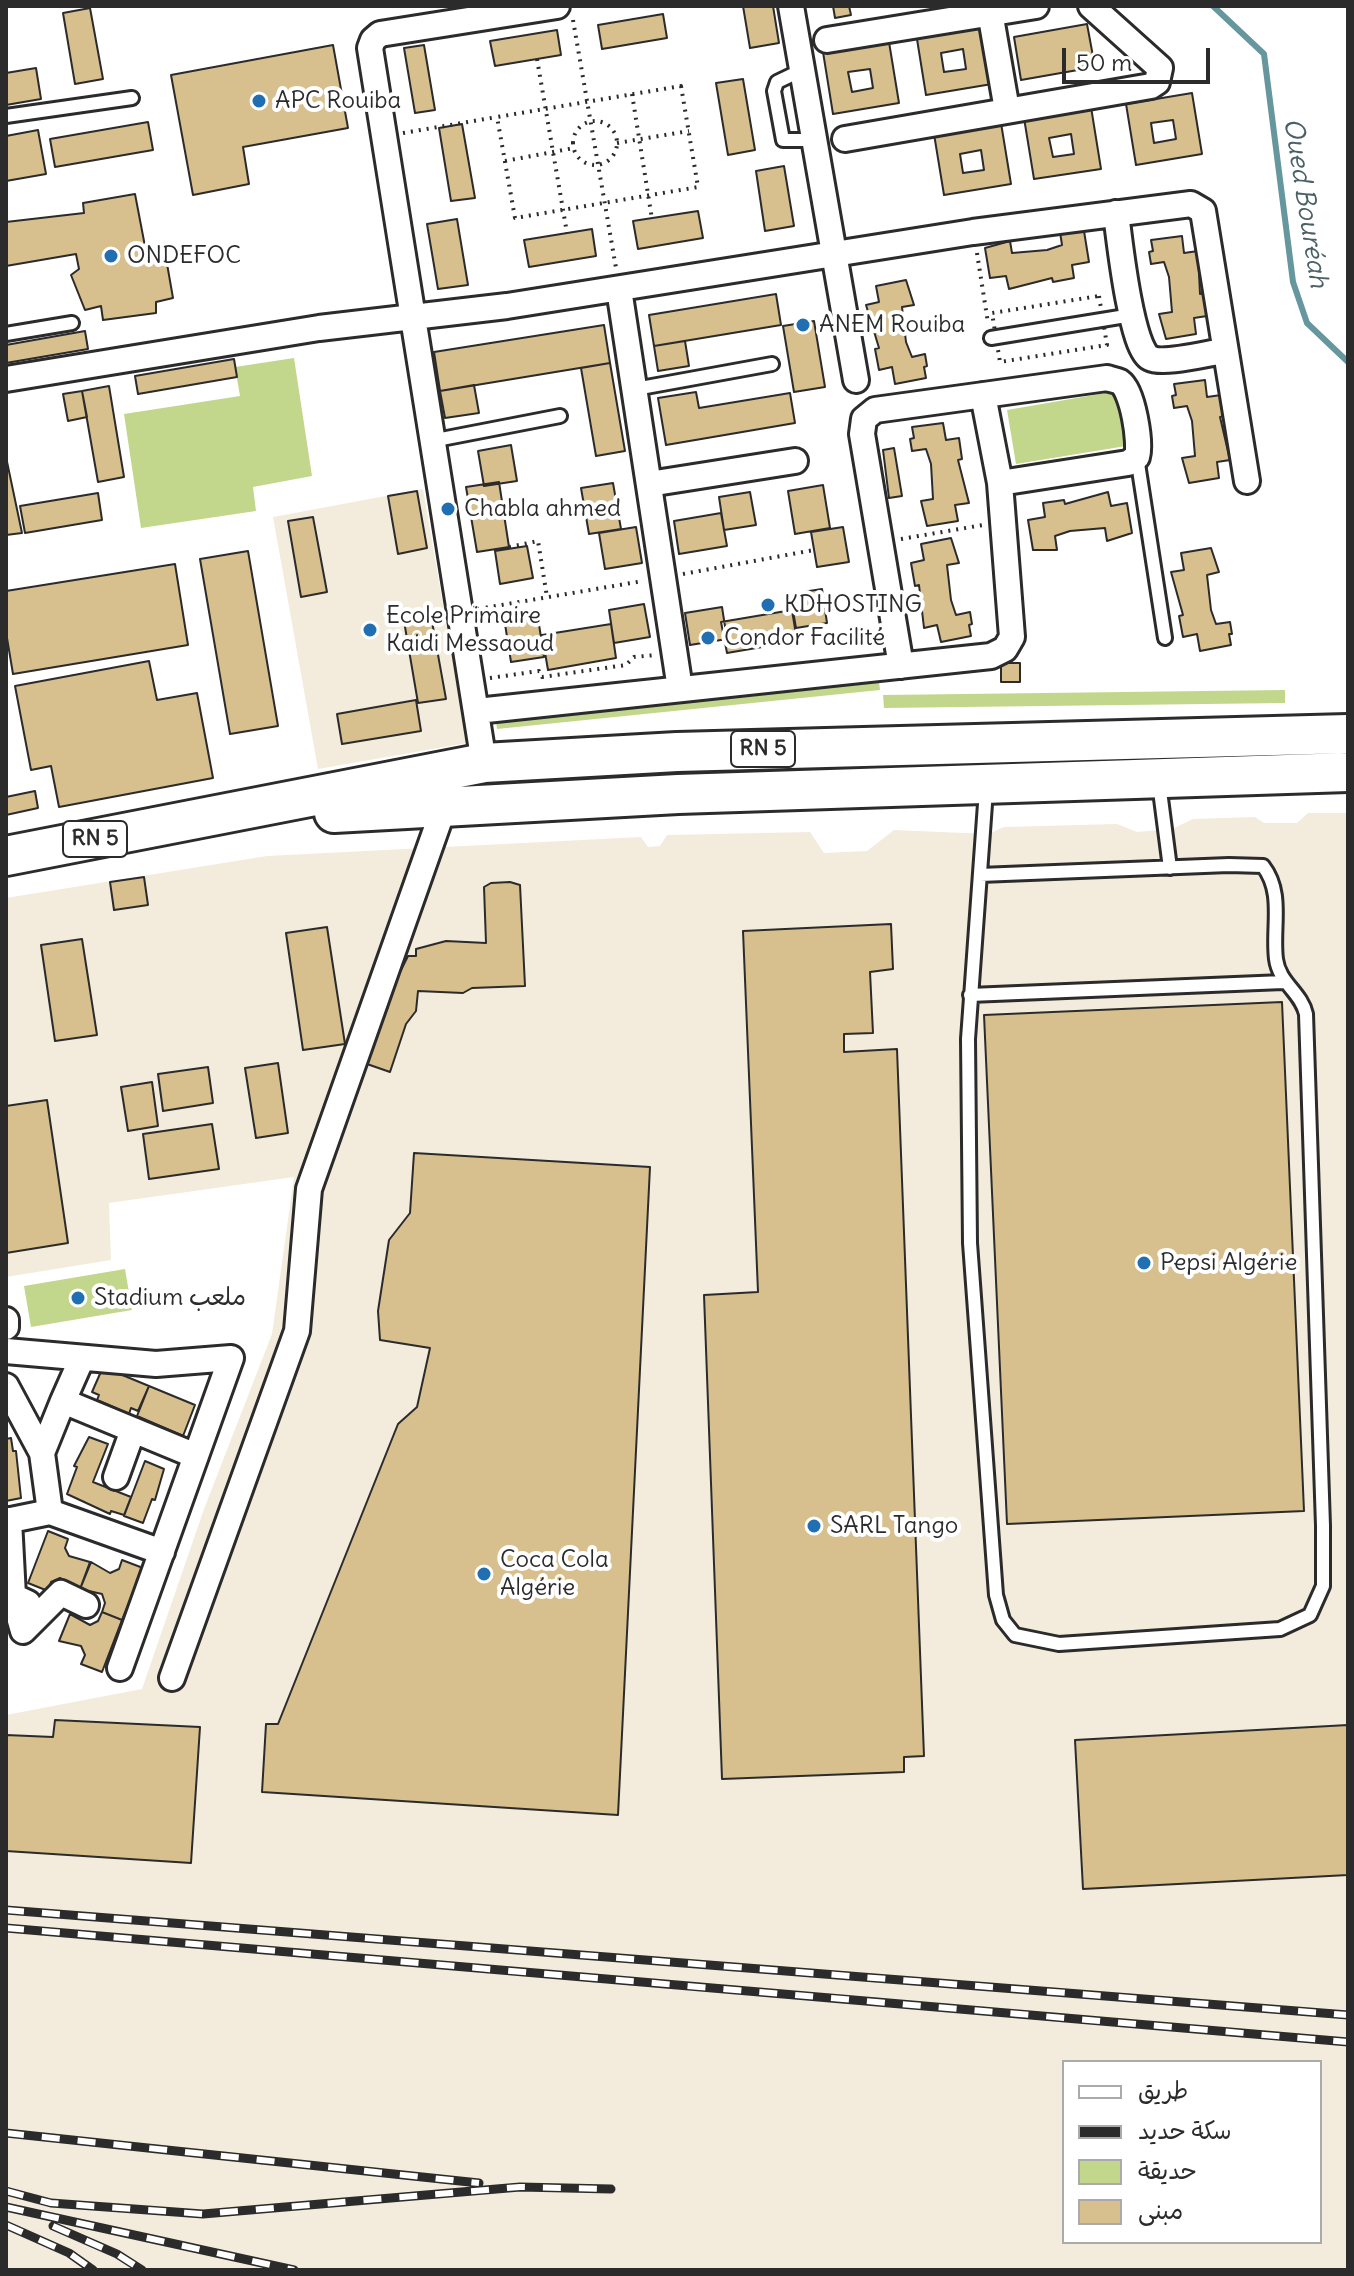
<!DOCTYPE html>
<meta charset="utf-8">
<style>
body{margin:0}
#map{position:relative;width:1354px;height:2276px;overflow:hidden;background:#fff;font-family:Delius,"Playpen Sans Arabic",sans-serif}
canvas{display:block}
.frame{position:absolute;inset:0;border:8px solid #2b2b2b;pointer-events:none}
.legend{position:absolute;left:1062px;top:2060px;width:260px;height:184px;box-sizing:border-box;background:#fff;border:2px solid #aaa;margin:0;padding:10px 14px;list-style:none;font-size:24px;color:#2b2b2b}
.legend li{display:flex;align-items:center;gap:16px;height:40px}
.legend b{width:40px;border:2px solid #aaa}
.scale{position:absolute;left:1062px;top:48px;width:148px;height:36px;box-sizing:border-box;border:4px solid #2b2b2b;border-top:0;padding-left:10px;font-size:24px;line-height:28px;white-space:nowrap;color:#2b2b2b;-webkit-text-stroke:6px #fff;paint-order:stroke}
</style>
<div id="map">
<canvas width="1354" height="2276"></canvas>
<div class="frame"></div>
<ul class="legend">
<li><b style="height:10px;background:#fff"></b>طريق</li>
<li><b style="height:10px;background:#2b2b2b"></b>سكة حديد</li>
<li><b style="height:22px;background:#c2d78c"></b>حديقة</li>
<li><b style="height:22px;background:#d8bf8e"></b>مبنى</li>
</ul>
<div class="scale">50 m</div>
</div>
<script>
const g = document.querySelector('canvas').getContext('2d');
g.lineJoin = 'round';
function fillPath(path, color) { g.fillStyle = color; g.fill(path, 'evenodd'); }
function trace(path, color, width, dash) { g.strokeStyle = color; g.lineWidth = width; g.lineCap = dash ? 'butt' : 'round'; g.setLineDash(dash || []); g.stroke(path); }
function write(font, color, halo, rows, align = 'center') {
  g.font = font + ' Delius,"Playpen Sans Arabic",sans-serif'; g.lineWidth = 8; g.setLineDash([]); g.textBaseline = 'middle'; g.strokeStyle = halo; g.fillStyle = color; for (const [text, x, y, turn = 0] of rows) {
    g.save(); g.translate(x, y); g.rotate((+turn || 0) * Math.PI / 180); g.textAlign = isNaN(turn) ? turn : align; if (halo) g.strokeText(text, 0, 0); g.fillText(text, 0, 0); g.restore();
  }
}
fillPath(new Path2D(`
 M423,489L467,743L318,769L273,517Z
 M1308,813H1348V2270H6V1715L142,1689L204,1509L272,1334L294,1177L109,1203L111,1260L6,1277V898L267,856L641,837L648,847L660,846L667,835L810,832L824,853L867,851L894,830L988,834L1004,827L1117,824L1137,832L1172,829L1193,819L1255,817L1264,823H1297ZM1064,2062H1320V2242H1064Z`), '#f3ecdd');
fillPath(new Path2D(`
 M294,358L312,476L253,487L256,511L141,528L124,414L240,396L235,367Z
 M1117,391L1126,446L1016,464L1007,410Z
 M879,682L880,690L497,729L496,721Z
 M1285,690V703L884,708L883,695Z
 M125,1269L132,1310L31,1327L24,1286Z`), '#c2d78c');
trace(new Path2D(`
 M1213,6L1264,54L1293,282L1307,323L1348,362`), '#67979e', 6);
const building = new Path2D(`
 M743,6H773L779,43L750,48Z
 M833,6H849L851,15L835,18Z
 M90,8L103,79L75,84L63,13Z
 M663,14L667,38L602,49L598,25Z
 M982,23L992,84L926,95L916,33ZM963,49L966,69L944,72L941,53Z
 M1087,24L1095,67L1021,80L1014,37Z
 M557,30L561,55L495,66L490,41Z
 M889,42L899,103L833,114L823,52ZM870,69L873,88L852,92L848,72Z
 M333,45L348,128L243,147L249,184L193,195L171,75Z
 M424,45L435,110L415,113L404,48Z
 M36,68L41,99L6,105V73Z
 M743,79L755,150L728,155L716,83Z
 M1192,93L1202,154L1136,165L1126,104ZM1173,120L1176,139L1154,143L1151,123Z
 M1091,107L1101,169L1034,179L1024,118ZM1071,134L1074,154L1053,157L1049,138Z
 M148,122L153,150L55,167L50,139Z
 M1001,123L1011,184L944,195L934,134ZM981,150L984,170L963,173L960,154Z
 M462,124L475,198L451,201L439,128Z
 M38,130L46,174L6,181V136Z
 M784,166L794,226L765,231L756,171Z
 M135,194L148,262L166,258L173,298L156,302V313L103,320L101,306L85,310L71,275L79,269L76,254L6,266V222L84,213L83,203Z
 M698,211L703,238L638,249L633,221Z
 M457,219L468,285L438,289L427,224Z
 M592,229L596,256L529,267L524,240Z
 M1072,230L1073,233L1084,231L1089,262L1072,265L1074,278L1053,282L1052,278L1009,289L1006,276L990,278L985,248L1010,241L1012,253L1047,250L1062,245L1060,232Z
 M1182,236L1184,253L1198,251L1200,294L1204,293L1207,316L1194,318L1196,334L1166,339L1159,314L1172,312L1169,277L1164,262L1151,264L1149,252L1153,251L1151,240Z
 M906,280L914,305L902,307L906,342L912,357L925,354L927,366L924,367L926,378L895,384L892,367L879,370L875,349L879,348L866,305L879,302L876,286Z
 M776,294L781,325L654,346L649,315Z
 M814,321L825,387L794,392L783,326Z
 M604,325L610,363L440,391L434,352Z
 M85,331L88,349L6,363V345Z
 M685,341L689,366L658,371L654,346Z
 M234,359L237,377L138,394L135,376Z
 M610,363L625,451L596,456L581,368Z
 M1205,380L1207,397L1221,395L1224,416L1220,417L1230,460L1217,462L1219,478L1189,483L1182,458L1195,456L1192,421L1187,406L1174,408L1172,396L1176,395L1174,384Z
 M474,385L479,413L445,418L440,391Z
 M109,386L124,477L98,482L82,391Z
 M82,391L87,417L68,421L63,394Z
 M696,392L699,408L790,393L795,423L666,445L658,398Z
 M943,423L946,440L959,438L962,459L958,460L969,503L955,505L958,521L927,526L921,501L933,499L931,464L926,449L912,451L910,439L914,438L912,427Z
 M511,445L517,481L484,486L478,451Z
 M894,448L902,496L889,498L883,450Z
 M6,457L22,533L6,535Z
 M499,482L509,547L477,552L466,487Z
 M613,483L621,529L589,534L581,488Z
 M823,485L830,528L795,534L788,491Z
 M417,491L427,548L398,554L388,496Z
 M750,492L756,525L724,530L719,497Z
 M1108,492L1111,506L1127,503L1132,533L1107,541L1105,528L1070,531L1055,536L1057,550H1033L1028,520L1045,517L1043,503L1064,500L1065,504Z
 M98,493L102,520L25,533L20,506Z
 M721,513L727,546L679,554L674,521Z
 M313,517L327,592L301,597L288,521Z
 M636,527L642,563L605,569L599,533Z
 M843,527L849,562L817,567L811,532Z
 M951,538L959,563L947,565L951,600L956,615L970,612L972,624L969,625L971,636L941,642L937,625L924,628L919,585L915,586L911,563L924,560L921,544Z
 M527,546L533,578L500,584L495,551Z
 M1211,548L1219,572L1207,575L1211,610L1216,624L1230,622L1232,634H1229L1231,645L1200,651L1197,634L1183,637L1179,616L1183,615L1171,572L1184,570L1181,553Z
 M248,551L278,726L230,734L200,559Z
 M175,564L188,645L13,674L6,632V591Z
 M822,589L827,623L796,628L790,594Z
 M644,604L650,637L614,643L609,610Z
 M722,607L727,639L690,645L685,613Z
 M792,610L797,641L727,653L721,622Z
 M431,616L446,699L418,703L404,621Z
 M538,618L544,657L511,662L505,624Z
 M611,624L616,658L548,670L542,635Z
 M149,661L157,700L197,693L213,778L59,807L51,766L31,770L15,686Z
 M1001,663H1020V682H1001Z
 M416,700L421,731L342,744L337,714Z
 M35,791L38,808L6,815V797Z
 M144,877L148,905L114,910L110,882Z
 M510,882L520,885L525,986L472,988L463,993L418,991L416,1011L406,1024L390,1072L367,1064L373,1038L388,1007L387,998L408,956H416V949L446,941L486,943L484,887L491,883Z
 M891,924L893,969L870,972L873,1033L844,1034V1052L897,1049L924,1756L904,1757V1772L722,1779L704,1295L758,1292L743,931Z
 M327,927L345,1044L303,1050L286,933Z
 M82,939L97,1035L55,1041L41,945Z
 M1282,1002L1304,1511L1007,1524L984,1015Z
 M278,1063L288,1133L256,1138L245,1068Z
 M208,1067L213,1103L163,1111L158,1074Z
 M152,1082L158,1126L128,1131L121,1087Z
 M47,1100L68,1243L6,1253V1106Z
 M212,1124L219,1169L149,1179L143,1134Z
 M414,1153L650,1167L618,1815L262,1792L266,1724H278L398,1424L417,1407L430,1348L380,1340L378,1311L389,1240L410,1213Z
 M103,1367L149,1386L138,1411L131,1408L129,1414L97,1400L99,1395L92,1392Z
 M149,1386L195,1405L183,1436L137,1416Z
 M89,1437L108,1444L93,1482L131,1497L124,1515L111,1511L110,1514L67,1494L77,1467L74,1466Z
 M11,1438L13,1451H16L21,1498L6,1501V1439Z
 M145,1461L164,1469L155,1500L152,1499L143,1523L124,1516Z
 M48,1531L68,1539L65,1548L69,1556L90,1562L80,1589L60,1578L51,1582L48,1591L28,1583Z
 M122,1560L143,1568L122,1620L102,1612L105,1603L102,1594L80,1589L91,1562L110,1573L119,1569Z
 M102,1612L122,1620L102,1672L81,1664L85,1655L81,1646L59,1641L70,1614L90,1625L98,1621Z
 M55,1720L200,1727L191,1863L6,1851V1735L53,1737Z
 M1348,1725V1875L1083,1889L1075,1740Z`);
fillPath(building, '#d8bf8e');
trace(building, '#2b2b2b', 2);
const service = new Path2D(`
 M802,70L777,82L774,91L783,140H814
 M6,116L132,98
 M6,334L72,323
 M991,338L1132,315
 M635,389L772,364
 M431,441L560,416
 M1137,457L1165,638
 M1159,783L1170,868
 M980,875L1229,865L1263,866C1284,893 1272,927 1276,959C1279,983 1301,992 1306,1014L1323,1526V1586L1310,1615L1280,1629L1059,1644L1015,1635L1003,1620L996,1595L970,1243L968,1039L986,790
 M970,995L1283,982`);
const minor = new Path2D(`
 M791,6L856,380
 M989,6L1007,110
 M827,40L1036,6
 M845,139L1151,86L1157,82L1160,68L1091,6
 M1116,213C1119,237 1131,349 1150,358C1163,365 1208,353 1224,351
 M619,289L680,689
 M6,379L319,328L507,306L973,232L1191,204L1203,211L1247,481
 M649,484L795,461
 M901,666L862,434L864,419L875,410L1107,378C1112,380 1116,380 1120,382C1133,391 1141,443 1137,457L1128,463L1000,483L983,395
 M477,711L991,656L1005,649L1012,637L1000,483
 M484,763L370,48L373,40L380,34L557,6
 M6,1320V1327
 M6,1351L156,1364L231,1358L120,1668
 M82,1358L63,1401L196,1456
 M6,1386L42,1453
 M116,1477L133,1430
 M50,1512L42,1453L63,1401
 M9,1520L13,1596L28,1603
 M6,1521L50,1512L162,1552
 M6,1597L13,1596L23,1631L61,1593L86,1605
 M172,1678L297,1331L309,1189L444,807V794`);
const trunk = new Path2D(`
 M334,813L678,794L1348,772
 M6,856L484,763L677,752L1348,734`);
trace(service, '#2b2b2b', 18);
trace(minor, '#2b2b2b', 30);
trace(trunk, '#2b2b2b', 44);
trace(new Path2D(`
 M573,20L616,268
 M537,59L567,233
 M681,86L698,187L515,218L497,117Z
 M632,94L652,219
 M573 143a22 22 0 1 1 44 0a22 22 0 1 1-44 0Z
 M403,133L497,117
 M617,143L689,131
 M505,161L574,148
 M977,253L988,323
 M1099,296L1107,345L1000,362L992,313Z
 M901,539L983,525
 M509,547L538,541L547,597
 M683,574L814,550
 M478,609L643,581
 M490,678L539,671L542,677L626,665L634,657L656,655`), '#2b2b2b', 4, [2, 6]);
trace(service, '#fff', 12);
trace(minor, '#fff', 24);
trace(trunk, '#fff', 38);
const rail = new Path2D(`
 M6,1910L1348,2015
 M6,1928L1348,2042
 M6,2133L479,2183
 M6,2191L51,2203L203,2214L520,2187L611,2189
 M6,2207L294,2270
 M6,2225L69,2253L93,2270
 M53,2226L117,2254L142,2270`);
trace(rail, '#2b2b2b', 9);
trace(rail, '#fff', 6, [18]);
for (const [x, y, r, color] of [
 [259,101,8,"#1f6fb2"],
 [111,256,8,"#1f6fb2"],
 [803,325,8,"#1f6fb2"],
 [448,509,8,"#1f6fb2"],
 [768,605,8,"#1f6fb2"],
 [370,630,8,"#1f6fb2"],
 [708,638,8,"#1f6fb2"],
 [1144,1263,8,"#1f6fb2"],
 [78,1298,8,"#1f6fb2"],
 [814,1526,8,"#1f6fb2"],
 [484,1574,8,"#1f6fb2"]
]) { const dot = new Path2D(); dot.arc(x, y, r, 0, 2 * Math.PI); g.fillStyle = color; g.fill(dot); trace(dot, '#fff', 3); }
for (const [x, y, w] of [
 [763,749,64],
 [95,839,64]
]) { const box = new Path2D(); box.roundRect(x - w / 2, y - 18, w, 36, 6); g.fillStyle = '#fff'; g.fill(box); trace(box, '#2b2b2b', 2); }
write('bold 22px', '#2b2b2b', null, [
 ["RN 5",763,749],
 ["RN 5",95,839]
]);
write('24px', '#2b2b2b', '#fff', [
 ["APC Rouiba",275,101],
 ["ONDEFOC",127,256],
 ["ANEM Rouiba",819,325],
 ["Chabla ahmed",464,509],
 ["KDHOSTING",784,605],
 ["Ecole Primaire",386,616],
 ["Kaidi Messaoud",386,644],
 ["Condor Facilité",724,638],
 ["Pepsi Algérie",1160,1263],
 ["Stadium ملعب",94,1298],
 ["SARL Tango",830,1526],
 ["Coca Cola",500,1560],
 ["Algérie",500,1588]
], 'left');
write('italic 26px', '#496165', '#fff', [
 ["Oued Bouréah",1305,203,81]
]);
</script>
